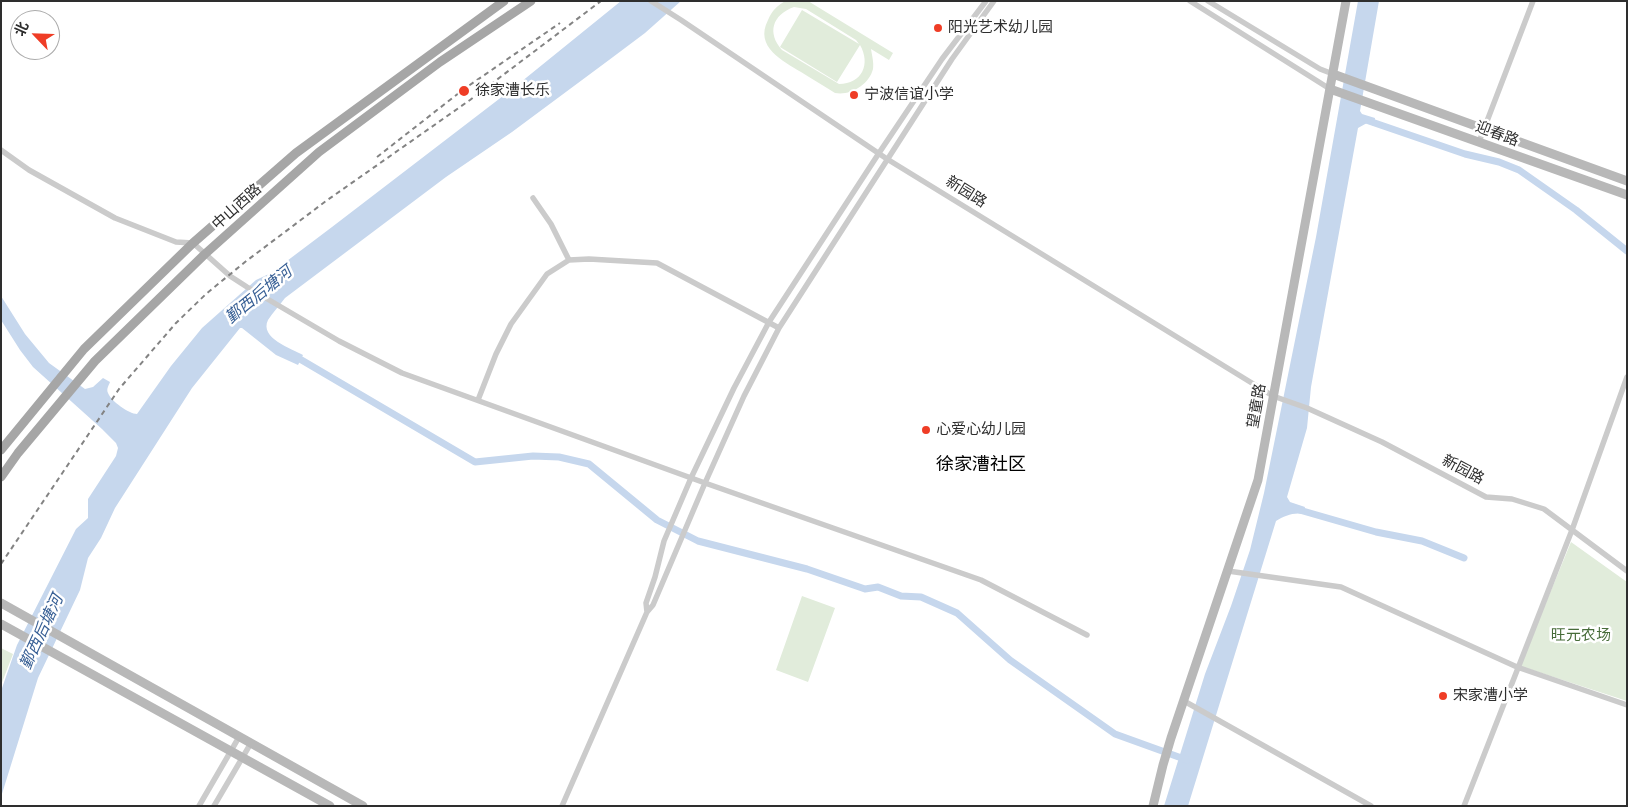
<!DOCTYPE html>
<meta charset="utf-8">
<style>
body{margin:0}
#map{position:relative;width:1628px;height:807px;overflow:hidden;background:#fff;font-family:Rubik,"Noto Sans SC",sans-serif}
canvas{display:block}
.frame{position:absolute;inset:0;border:2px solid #2e2e2e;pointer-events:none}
.north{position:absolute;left:10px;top:10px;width:50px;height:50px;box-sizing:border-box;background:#fff;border:1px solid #ababab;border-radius:50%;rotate:294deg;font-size:14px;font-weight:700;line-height:20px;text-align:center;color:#2e2e2e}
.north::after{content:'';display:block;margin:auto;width:18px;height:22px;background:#ef3d26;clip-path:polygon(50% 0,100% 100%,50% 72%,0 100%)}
</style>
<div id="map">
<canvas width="1628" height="807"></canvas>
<div class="frame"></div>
<div class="north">北</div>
</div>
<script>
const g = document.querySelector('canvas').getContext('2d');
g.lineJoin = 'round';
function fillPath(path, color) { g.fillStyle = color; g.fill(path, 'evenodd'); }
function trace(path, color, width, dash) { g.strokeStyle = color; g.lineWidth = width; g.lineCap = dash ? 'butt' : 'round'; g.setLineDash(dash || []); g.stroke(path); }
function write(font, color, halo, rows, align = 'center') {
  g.font = font + ' Rubik,"Noto Sans SC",sans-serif'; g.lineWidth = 5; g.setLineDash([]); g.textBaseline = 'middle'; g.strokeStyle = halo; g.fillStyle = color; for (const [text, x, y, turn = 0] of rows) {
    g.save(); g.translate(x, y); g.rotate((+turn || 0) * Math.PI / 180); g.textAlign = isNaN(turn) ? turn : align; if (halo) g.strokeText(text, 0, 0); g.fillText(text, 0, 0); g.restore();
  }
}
fillPath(new Path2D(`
 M786,1H808L893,53L889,60L871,49C872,56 874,62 873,69C869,85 850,96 835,93C824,86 812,79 801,72C783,61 754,47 768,20C772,11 777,5 786,1ZM794,7L806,9L856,40L859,44L802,10L780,47L837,82L860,45C871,64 862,84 839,84L782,50C767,33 772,15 794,7Z
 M1571,542L1627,582V701L1520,666Z
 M802,596L835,608L808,682L776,670Z
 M1,648L13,654L1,685Z`), '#e1ecdb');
fillPath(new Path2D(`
 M621,1H681L645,33L609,60L512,132L446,177L285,298C280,305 273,312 268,320C259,338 292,349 303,355L298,365L276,355L242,328H240L192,388L115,508L101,538L88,558L80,590L38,678L1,797V691L17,645L76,529L88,518V499L116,456L118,448L116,443L102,429L33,367L20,350L1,320V296L25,334L49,363L85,389L93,387L103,378L110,382C109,385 106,389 108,393C111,401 129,414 137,414L171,366L202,328L256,280L271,273L332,227L516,86Z
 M1358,1H1379L1360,111L1362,114L1375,118L1374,126L1367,123L1358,128L1311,387L1307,428L1287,497L1290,502L1305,507L1303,514C1294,512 1284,516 1276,521L1188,806H1164L1205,674L1231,606L1250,550L1264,493L1316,237Z`), '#c6d7ed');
trace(new Path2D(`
 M1366,120L1465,154L1499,162L1519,170L1576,210L1627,251
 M293,355L475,462L533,456L559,457L589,464L657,520L698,541L807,569L865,589L878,587L901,596L921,597L957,613L1010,660L1115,734L1187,760
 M1296,509L1376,532L1422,541L1464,558`), '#c6d7ed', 7);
trace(new Path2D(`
 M651,1L681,20L887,159L1273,396L1307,408L1382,442L1486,497L1512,499L1544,509L1627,571
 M1190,1L1330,89
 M1208,1L1320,69L1333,74
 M1479,142L1533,1
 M1,150L29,170L115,218L176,242L193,243L230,276L247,287L339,341L402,373L705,483L981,580L1087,635
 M533,198L551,224L569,260
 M478,400L496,354L511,324L547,274L569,260L589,259L657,263L779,328
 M1228,571L1341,587L1517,667L1627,705
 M647,612L646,603L655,577L664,541L691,478L734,388L769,322L879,153L942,59L986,1
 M1184,701L1371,806
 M199,806L239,737
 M214,806L251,743
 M562,806L647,612L653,605L705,483L744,396L779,328L952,59L994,1
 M1464,806L1572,530L1627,377`), '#cbcbcb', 5.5);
trace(new Path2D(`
 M1333,74L1627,181
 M1330,89L1627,195
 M1,603L363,806
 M1,624L330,806
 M1153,806L1163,765L1171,738L1258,480L1346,1`), '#b8b8b8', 9);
trace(new Path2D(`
 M1,450L84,349L193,243L296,153L504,1
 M1,477L18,453L95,361L205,254L319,152L440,62L531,1`), '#a6a6a6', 9);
trace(new Path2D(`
 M377,157L464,89L560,23
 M1,564L119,389L176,323L206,294L245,262L326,201L470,100L601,1`), '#838383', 2, [5, 4]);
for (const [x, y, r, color] of [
 [938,28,5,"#ef3d26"],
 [464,91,6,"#ef3d26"],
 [854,95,5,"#ef3d26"],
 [926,430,5,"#ef3d26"],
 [1443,696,5,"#ef3d26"]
]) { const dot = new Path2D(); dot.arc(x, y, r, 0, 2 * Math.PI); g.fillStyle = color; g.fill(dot); trace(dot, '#fff', 2); }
write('15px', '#2e2e2e', '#fff', [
 ["阳光艺术幼儿园",948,28],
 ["徐家漕长乐",475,91],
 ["宁波信谊小学",864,95],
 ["心爱心幼儿园",936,430],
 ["宋家漕小学",1453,696]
], 'left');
write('15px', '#2e2e2e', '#fff', [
 ["迎春路",1497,134,20],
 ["新园路",966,192,32],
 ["中山西路",237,207,-42],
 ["望童路",1257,406,-80],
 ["新园路",1463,470,28]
]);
write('15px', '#476c39', '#fff', [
 ["旺元农场",1581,636]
]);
write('italic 16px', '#375f95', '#fff', [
 ["鄞西后塘河",259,295,-39],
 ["鄞西后塘河",42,632,-65]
]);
write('18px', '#000', '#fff', [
 ["徐家漕社区",981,465]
]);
</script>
